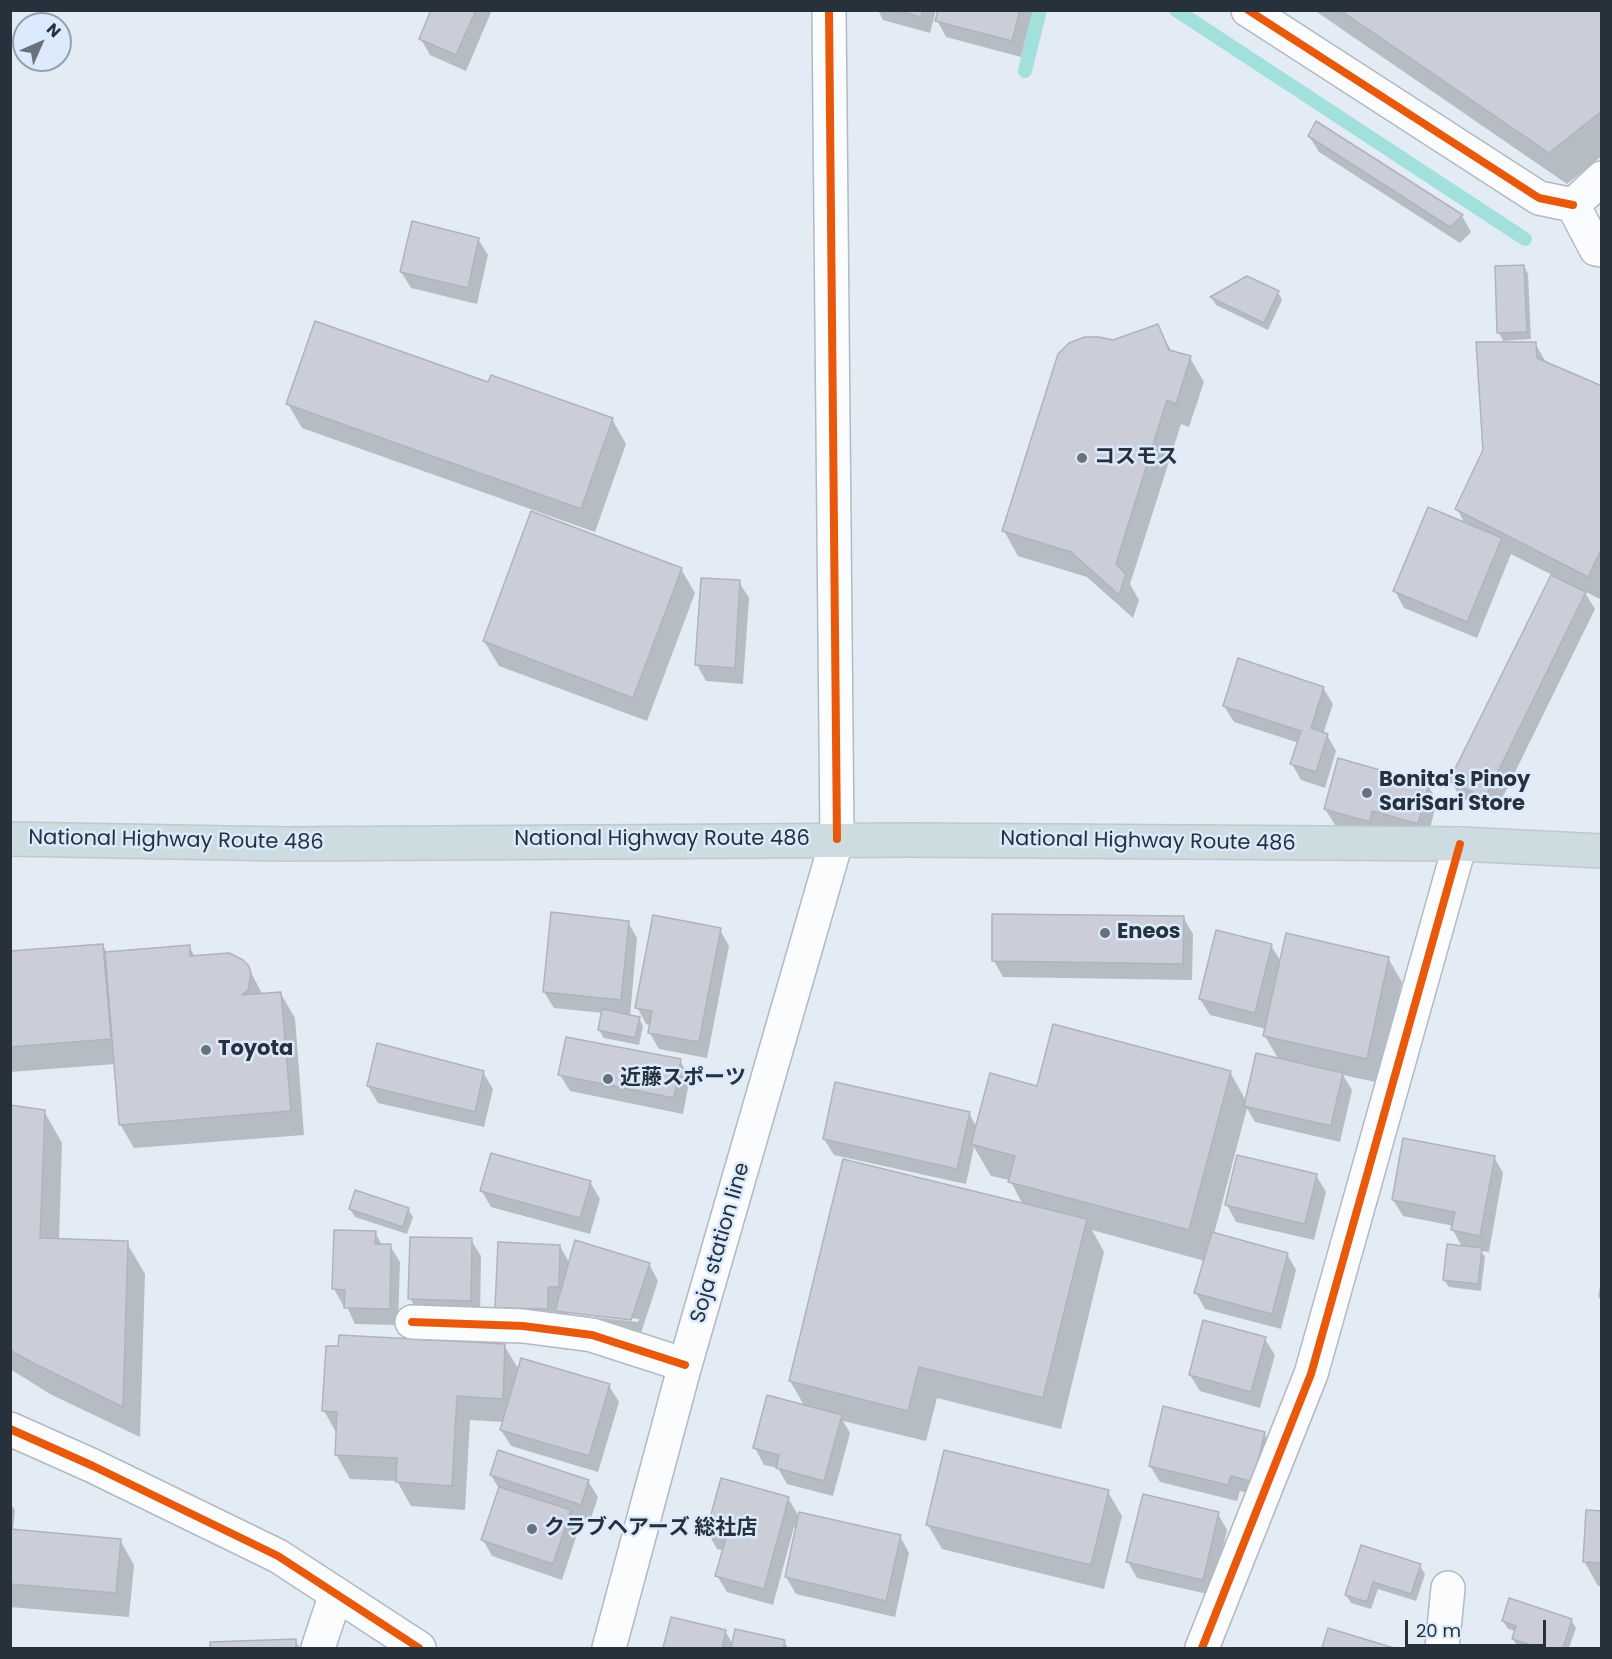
<!DOCTYPE html>
<meta charset="utf-8">
<style>
body{margin:0}
#map{position:relative;width:1612px;height:1659px;overflow:hidden;background:#e3ebf4;font-family:Poppins,sans-serif}
canvas{display:block}
.frame{position:absolute;inset:0;border:12px solid #27313c;pointer-events:none}
.north{position:absolute;left:12px;top:12px;width:60px;height:60px;box-sizing:border-box;background:#dbeafc;border:2px solid #93a0af;border-radius:50%;rotate:45deg;font-size:16px;font-weight:700;line-height:24px;text-align:center;color:#27313c}
.north::after{content:'';display:block;margin:auto;width:21px;height:27px;background:#69727c;clip-path:polygon(50% 0,100% 100%,50% 72%,0 100%)}
.scale{position:absolute;left:1405px;top:1620px;width:141px;height:27px;box-sizing:border-box;border:3px solid #27313c;border-top:0;padding-left:8px;font-size:18px;line-height:21px;white-space:nowrap;color:#27313c;-webkit-text-stroke:4px #dbeafc;paint-order:stroke}
</style>
<div id="map">
<canvas width="1612" height="1659"></canvas>
<div class="frame"></div>
<div class="north">N</div>
<div class="scale">20 m</div>
</div>
<script>
const g = document.querySelector('canvas').getContext('2d');
g.lineJoin = 'round';
function fillPath(path, color) { g.fillStyle = color; g.fill(path, 'evenodd'); }
function trace(path, color, width, dash) { g.strokeStyle = color; g.lineWidth = width; g.lineCap = dash ? 'butt' : 'round'; g.setLineDash(dash || []); g.stroke(path); }
function write(font, color, halo, rows, align = 'center') {
  g.font = font + ' Poppins,"Noto Sans JP",sans-serif'; g.lineWidth = 5; g.setLineDash([]); g.textBaseline = 'middle'; g.strokeStyle = halo; g.fillStyle = color; for (const [text, x, y, turn = 0] of rows) {
    g.save(); g.translate(x, y); g.rotate((+turn || 0) * Math.PI / 180); g.textAlign = isNaN(turn) ? turn : align; if (halo) g.strokeText(text, 0, 0); g.fillText(text, 0, 0); g.restore();
  }
}
fillPath(new Path2D(`
 M433,10H492L466,71L430,55L421,39Z
 M878,10H936L930,33L883,20Z
 M939,10H1033L1021,57L946,37L937,20Z
 M1314,10H1602V156L1567,184Z
 M1309,136L1462,216L1471,232L1460,243L1319,152Z
 M478,239L488,255L477,304L411,288L401,272Z
 M1524,266L1528,274L1531,339L1503,341L1499,333Z
 M1248,278L1278,292L1282,300L1268,330L1216,305L1212,298Z
 M1157,326L1172,352L1190,358L1204,382L1189,427L1181,424L1130,584L1139,600L1133,618L1087,577L1018,556L1004,531L1113,341Z
 M1535,343L1547,364L1602,388V600L1584,591L1595,609L1495,813L1460,797L1451,781L1552,575L1511,554L1477,638L1404,608L1395,591L1465,524L1457,509Z
 M288,404L612,419L626,444L595,532L302,428Z
 M681,569L695,593L647,721L499,666L484,641Z
 M739,582L749,598L743,684L706,681L697,665Z
 M1323,688L1333,704L1323,734L1327,735L1336,751L1325,788L1301,780L1292,764L1299,743L1234,722L1224,706Z
 M1428,785L1437,801L1427,840L1381,827L1379,838L1335,825L1325,809Z
 M1183,917L1193,934L1192,980L1003,977L994,961Z
 M628,922L637,938L630,1016L639,1018L643,1026L639,1045L604,1038L599,1030L603,1013L554,1008L544,992Z
 M720,930L729,946L707,1058L659,1049L649,1032L651,1025L646,1024L637,1007Z
 M103,945L107,953L189,946L195,957L248,967L263,995L281,994L295,1018L304,1135L134,1148L120,1124L115,1064L10,1072V952Z
 M1271,945L1281,962L1388,958L1402,982L1380,1083L1343,1075L1352,1090L1340,1142L1255,1122L1247,1108L1214,1234L1287,1254L1296,1270L1281,1329L1205,1309L1196,1293L1205,1261L1092,1230L1104,1252L1061,1429L937,1398L926,1441L843,1421L850,1433L833,1496L787,1484L778,1468L764,1465L755,1448L805,1407L790,1381L1023,1205L1010,1180L991,1176L974,1147L966,1184L834,1155L824,1139L969,1113L977,1128L1039,1088L1230,1072L1246,1101L1279,1060L1265,1036L1266,1029L1210,1015L1200,999Z
 M680,1061L690,1077L683,1114L570,1091L560,1075Z
 M483,1072L493,1089L484,1127L378,1103L368,1086Z
 M10,1106L44,1111L62,1143L59,1240L127,1243L145,1274L140,1437L50,1394L10,1369Z
 M1494,1157L1503,1173L1489,1252L1481,1251L1485,1257L1481,1291L1449,1287L1444,1280L1462,1247L1453,1230L1454,1226L1403,1216L1393,1200Z
 M1316,1175L1326,1192L1314,1240L1236,1222L1227,1205Z
 M590,1182L600,1199L590,1234L491,1207L481,1190Z
 M350,1209H408L413,1217L407,1234L355,1217Z
 M375,1232L382,1245L390,1246L400,1262L398,1325L355,1324L346,1305H343L334,1289Z
 M471,1240L481,1256L480,1317L419,1315L410,1298Z
 M560,1246L570,1264H649L658,1281L640,1336L566,1327L557,1311L556,1325L506,1324L497,1308ZM568,1311L639,1319L638,1322L568,1314Z
 M1602,1278V1302L1598,1296Z
 M1265,1339L1275,1355L1260,1408L1200,1391L1190,1375Z
 M504,1345L519,1370L609,1386L619,1402L598,1472L511,1446L501,1430L504,1422L470,1420L465,1510L411,1506L397,1481L350,1479L336,1454L337,1434L324,1411Z
 M1264,1433L1274,1450L1262,1497L1240,1491L1237,1501L1160,1482L1150,1466Z
 M491,1475L588,1481L598,1497L590,1521L572,1515L579,1528L562,1580L492,1556L483,1540L499,1489Z
 M1108,1492L1122,1516L1104,1589L942,1549L928,1525Z
 M788,1498L799,1517L900,1536L909,1553L895,1617L796,1594L786,1577L797,1528L794,1527L773,1605L727,1592L717,1576L724,1551L717,1549L708,1533Z
 M10,1503L15,1510L13,1531L120,1540L134,1565L129,1617L10,1607Z
 M1602,1512V1586H1598L1584,1561Z
 M1218,1514L1227,1530L1212,1595L1137,1578L1128,1562Z
 M1362,1547L1420,1566L1425,1574L1416,1601L1378,1589L1371,1609L1351,1603L1346,1595Z
 M672,1619L725,1631L734,1646L784,1641L788,1648H665Z
 M1571,1620L1576,1628L1569,1648H1523L1518,1647L1513,1639L1516,1631L1508,1629L1503,1621Z
 M1329,1630L1389,1648H1323Z
 M295,1640L300,1648H211V1644Z`), '#0003');
trace(new Path2D(`
 M1176,10L1525,239
 M1025,71L1040,10`), '#a2e0db', 14);
const building = new Path2D(`
 M431,10H476L456,55L419,39Z
 M896,10H923L921,17Z
 M938,10H1020L1012,41L935,21Z
 M1340,10H1602V111L1549,153Z
 M1316,121L1463,215L1450,227L1308,136Z
 M412,221L479,238L468,288L400,272Z
 M1524,265L1527,332L1497,333L1495,266Z
 M1247,276L1279,291L1264,323L1210,297Z
 M315,321L488,382L491,375L613,418L581,509L286,404Z
 M1158,324L1169,350L1191,356L1176,404L1167,400L1116,564L1126,574L1119,595L1071,552L1002,531L1058,354L1069,343L1085,337H1099L1113,340Z
 M1476,342H1536L1537,358L1602,386V548L1588,577L1455,509L1483,450Z
 M1428,507L1502,538L1467,622L1393,591Z
 M531,511L682,568L633,698L483,641Z
 M1551,575L1586,592L1485,798L1449,781Z
 M701,578L740,580L735,668L695,665Z
 M1238,658L1324,687L1311,728L1328,734L1316,772L1290,764L1301,731L1223,706Z
 M1338,758L1429,784L1418,824L1372,811L1370,822L1324,809Z
 M551,912L629,921L621,1000L543,992Z
 M992,914L1184,916L1183,964L992,961Z
 M653,915L721,928L699,1042L648,1033L652,1011L635,1008Z
 M1216,930L1272,944L1255,1013L1199,999Z
 M1286,933L1389,957L1367,1059L1263,1036Z
 M103,944L111,1039L10,1047V951Z
 M190,945V956L229,953L243,960L249,966L251,974L248,990L242,995L281,992L291,1111L119,1125L105,952Z
 M602,1009L640,1017L635,1038L598,1030Z
 M1053,1024L1231,1071L1189,1230L1008,1182L1015,1156L971,1144L990,1073L1037,1086Z
 M566,1037L681,1059L674,1098L558,1075Z
 M377,1043L484,1071L475,1112L367,1086Z
 M1256,1053L1343,1073L1331,1126L1244,1106Z
 M835,1082L970,1112L957,1169L823,1139Z
 M10,1105L45,1110L40,1238L128,1241L123,1407L31,1362L10,1350Z
 M1403,1138L1495,1156L1480,1236L1451,1230L1455,1212L1392,1200Z
 M491,1153L591,1181L580,1218L480,1191Z
 M1237,1155L1317,1174L1305,1224L1225,1205Z
 M843,1159L1087,1219L1043,1398L919,1367L908,1411L789,1381Z
 M355,1190L409,1208L403,1227L349,1209Z
 M334,1230L376,1231L375,1244H391L390,1309L344,1308L345,1290L332,1289Z
 M1212,1232L1288,1253L1272,1314L1194,1293Z
 M410,1237L472,1238L471,1301L408,1299Z
 M575,1240L650,1263L631,1320L555,1311Z
 M498,1242L560,1245L559,1287H548V1309L495,1308Z
 M1447,1244L1482,1248L1478,1284L1443,1280Z
 M1203,1320L1266,1337L1251,1392L1189,1375Z
 M339,1335L505,1344L503,1399L457,1396L452,1486L396,1482L397,1458L335,1455L337,1412L322,1411L326,1346H338Z
 M521,1358L610,1384L589,1456L500,1430Z
 M767,1395L842,1415L824,1481L776,1468L779,1455L753,1448Z
 M1163,1406L1265,1432L1253,1482L1231,1476L1228,1485L1149,1466Z
 M498,1450L589,1480L581,1505L490,1475Z
 M944,1450L1109,1490L1091,1565L926,1525Z
 M721,1478L789,1497L764,1589L715,1576L726,1538L706,1533Z
 M499,1487L571,1510L553,1564L481,1540Z
 M1143,1494L1219,1512L1203,1580L1126,1562Z
 M1586,1510L1602,1511V1563L1583,1562Z
 M799,1512L901,1535L886,1601L785,1577Z
 M10,1529L121,1539L116,1593L10,1584Z
 M1361,1545L1421,1564L1411,1594L1373,1582L1367,1602L1345,1595Z
 M1509,1598L1572,1619L1563,1648H1541L1512,1639L1516,1626L1502,1621Z
 M671,1617L726,1630L722,1648H663Z
 M1328,1628L1394,1648H1322Z
 M735,1629L785,1640L783,1648H731Z
 M296,1639V1648H210V1642Z`);
fillPath(building, '#cbced8');
trace(building, '#b0b3be', 1.5);
const street = new Path2D(`
 M1248,10L1539,198L1573,205
 M1573,205L1596,249L1602,250
 M1573,205L1602,178
 M412,1322L523,1326L592,1335L685,1365
 M318,1648L336,1594
 M1202,1648L1311,1374L1460,844
 M1442,1648L1448,1588`);
const secondary = new Path2D(`
 M10,1429L93,1466L278,1556L419,1648
 M609,1648L685,1365L837,839L829,10`);
const highway = new Path2D(`
 M10,839L285,844L910,840L1460,844L1602,851`);
trace(street, '#b1b9c2', 36);
trace(secondary, '#b1b9c2', 36);
trace(highway, '#c1c7cc', 36);
trace(street, '#fbfcfd', 33);
trace(secondary, '#fbfcfd', 33);
trace(highway, '#ccdce1', 33);
trace(new Path2D(`
 M829,10L837,839
 M1248,10L1539,198L1573,205
 M412,1322L523,1326L592,1335L685,1365
 M10,1429L93,1466L278,1556L419,1648
 M1202,1648L1311,1374L1460,844`), '#e8590c', 8);
for (const [x, y, r, color] of [
 [1082,458,6,"#69727c"],
 [1367,793,6,"#69727c"],
 [1105,933,6,"#69727c"],
 [206,1050,6,"#69727c"],
 [608,1079,6,"#69727c"],
 [532,1529,6,"#69727c"]
]) { const dot = new Path2D(); dot.arc(x, y, r, 0, 2 * Math.PI); g.fillStyle = color; g.fill(dot); trace(dot, '#dbeafc', 2); }
write('bold 21px', '#27313c', '#dbeafc', [
 ["コスモス",1094,458],
 ["Bonita's Pinoy",1379,781],
 ["SariSari Store",1379,805],
 ["Eneos",1117,933],
 ["Toyota",218,1050],
 ["近藤スポーツ",620,1079],
 ["クラブヘアーズ 総社店",544,1529]
], 'left');
write('21px', '#27313c', '#dbeafc', [
 ["National Highway Route 486",662,840],
 ["National Highway Route 486",176,841,1],
 ["National Highway Route 486",1148,842,1],
 ["Soja station line",721,1243,-74]
]);
</script>
